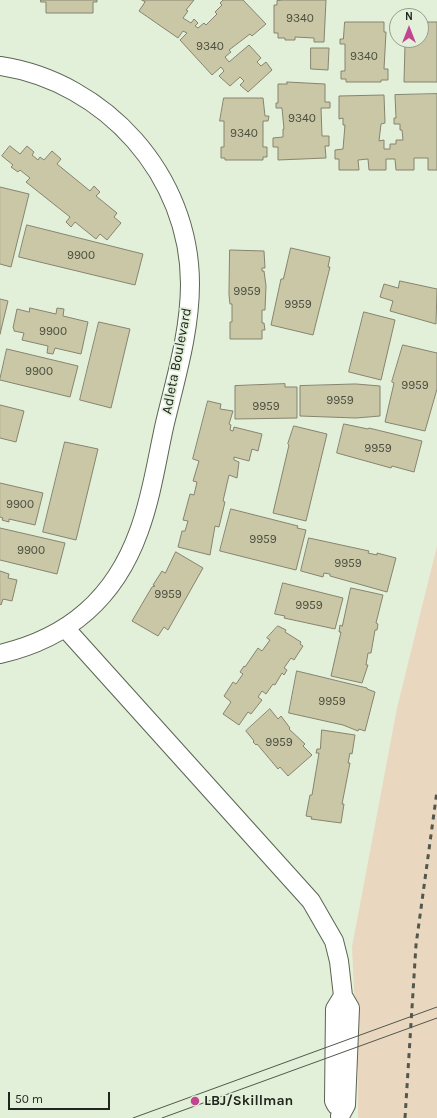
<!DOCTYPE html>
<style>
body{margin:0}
#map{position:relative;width:437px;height:1118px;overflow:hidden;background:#e2efd9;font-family:Karla,sans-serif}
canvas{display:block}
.north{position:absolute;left:389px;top:8px;width:40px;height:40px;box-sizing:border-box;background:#e2efd9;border:1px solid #949e8e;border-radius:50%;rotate:0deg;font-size:11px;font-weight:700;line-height:16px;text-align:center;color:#20251d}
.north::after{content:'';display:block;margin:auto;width:14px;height:18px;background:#c34490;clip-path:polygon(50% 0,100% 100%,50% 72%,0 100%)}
.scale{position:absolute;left:8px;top:1092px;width:102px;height:18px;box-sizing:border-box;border:2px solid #20251d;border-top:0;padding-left:5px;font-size:12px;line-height:14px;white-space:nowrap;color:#20251d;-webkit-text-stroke:3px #e2efd9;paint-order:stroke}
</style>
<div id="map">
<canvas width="437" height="1118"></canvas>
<div class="north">N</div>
<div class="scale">50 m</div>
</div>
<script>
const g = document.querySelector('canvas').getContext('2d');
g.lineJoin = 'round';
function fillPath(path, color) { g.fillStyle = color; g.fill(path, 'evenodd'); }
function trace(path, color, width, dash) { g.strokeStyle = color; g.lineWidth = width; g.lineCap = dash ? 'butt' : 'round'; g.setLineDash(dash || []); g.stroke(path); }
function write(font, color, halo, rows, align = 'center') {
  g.font = font + ' Karla,sans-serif'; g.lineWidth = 3.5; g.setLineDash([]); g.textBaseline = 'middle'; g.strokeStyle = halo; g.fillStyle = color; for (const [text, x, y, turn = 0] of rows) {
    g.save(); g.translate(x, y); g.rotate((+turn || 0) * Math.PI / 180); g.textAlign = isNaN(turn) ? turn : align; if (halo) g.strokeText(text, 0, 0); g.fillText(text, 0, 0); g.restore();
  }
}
fillPath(new Path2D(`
 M437,546V1118H358V1073L352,947L397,708Z`), '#ead7c0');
const building = new Path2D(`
 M41,0H97V2H93V13H46V2H41Z
 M142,0H194L186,10L188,11L183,18L191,23L194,19L198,23L195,26L198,28L204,23L206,25L217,14L215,12L222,5L220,3L223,0H243L266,24L252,36L250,34L229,50L231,52L225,57L229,62L249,45L261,58L257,62L261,66L266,62L272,70L248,92L240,85L244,81L240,77L230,86L219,76L224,71L221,67L212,75L180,40L187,33L183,31L178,38L139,11L145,2Z
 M284,0H326L324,42H314V38L295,37V40H285V38H278V33H274V5H277V1Z
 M345,22H384V32H386L384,69H388V80H381V82H346V79H341V71H345V44H340V39H343Z
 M421,22H437V82H404L405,45L402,44V40H421Z
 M311,48H329L328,70L311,69Z
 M287,82L325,84V102H330V108H321L322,136H329V146H325L326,158L278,160V147H273V138L283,137V129H284L282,108H276V103H278V84H287Z
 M437,94V170H428V158H414V170H396L395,159H386V170H369L368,159L358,160L359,170H339V159H335V150L343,149L345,125H343V118L339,119V96L384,95L385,123L381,124L379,141L384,140V149H390V144H396V140H403L402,130H400V124H394V118H396L395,95Z
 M224,98H263L265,116H269L268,121H263V147H267V157H263V160H225V158H221V147H224V121H220Z
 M10,146L20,154L27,146L34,152L32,155L38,160L40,157L44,160L52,151L61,159L57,164L90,191L94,186L100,192L96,196L117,213L114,217L121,223L107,240L100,234L96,239L75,222L71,227L66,222L70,217L26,182L30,178L20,170L18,172L11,167L13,165L2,156Z
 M0,187L29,194L11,267L0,264Z
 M27,225L143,254L135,285L19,257Z
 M291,248L330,257L328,267H330L313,335L271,325L281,279H283Z
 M230,250L264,251L265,268H262V271H264L266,286L265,310H262V323H264L265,330H262V339H230V322H232V304H230L229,295Z
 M400,281L437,289L436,324L390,311L393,301L380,297L384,284L398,288Z
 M0,299L8,301L0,334Z
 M30,308L56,314L57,308L64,309L63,316L88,322L81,354L55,348L53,354L47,353L48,346L22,340L24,333L14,331V329L13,328L17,309L29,312Z
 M364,312L395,320L381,380L349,372Z
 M99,322L130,329L111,408L80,400Z
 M403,345L437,353V389L425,431L385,422L394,383L392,382Z
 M7,349L78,366L70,397L0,380Z
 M285,384V387H297V418L235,419V386Z
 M356,384L380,386V416L356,418L300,416V386Z
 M208,401L221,404L220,409L233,411L229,424L231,425L230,430L233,431L234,427L262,434L258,451L252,449L249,461L234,457V460L239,462L237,478L229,475L223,501L225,502L219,527L215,526L210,555L178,547L182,531H185L188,521L183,520L190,494L194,495L197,482L193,481L199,461L193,459Z
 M0,405L24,411L16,442L0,438Z
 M344,424L368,429L369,428L422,441L414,472L392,466L391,468L337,453Z
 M294,426L327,434L306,521L273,513L289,445L288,444Z
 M65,442L98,449L76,540L43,532Z
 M0,483L43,493L35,525L9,519V522L2,520L3,518L0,517Z
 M231,509L298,526L297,528L306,530L296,570L220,551Z
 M0,528L65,543L57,574L0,560Z
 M309,538L369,551L368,553L377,555V553L396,558L387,592L330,576V574L324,573L323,577L301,571Z
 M176,552L203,568L168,630L164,627L158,636L132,621L152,587L155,586L153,585L162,571L165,573Z
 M0,571L9,574L8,578L17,580L12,601L3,599L1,605L0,604Z
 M283,583L343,598L335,629L284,618L285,616L275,614Z
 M351,588L383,595L376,623L378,624L377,630H375L371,653H368L366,665H368L362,683L331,676L341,632H339L340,625L342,626Z
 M278,626L286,630L285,632L301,642L300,644L303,646L294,660L291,658L284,668L287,670L284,675L282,673L275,685L273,684L266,694L262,691L258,697L262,700L251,714L248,712L239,725L223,714L231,702L224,696L233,682L236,684L243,674L240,672L244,666L245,667L258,648L262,651L270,640L267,638Z
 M297,671L367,688V689L375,692L365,731L359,729L358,731L343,725L289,713Z
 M270,709L278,719L281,716L290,728L289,729L305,744L303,746L312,755L288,776L280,767L278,769L257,744L256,745L253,742L254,741L246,731Z
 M322,730L355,735L352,754L350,753L348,763H350L342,804H344L341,823L311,819L312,817L306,816L310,795H312L319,753H316L317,749H320Z`);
fillPath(building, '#cac7a6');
trace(building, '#86846e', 1);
const minor = new Path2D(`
 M0,66C106,82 190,176 190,284C190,331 176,377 165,423C157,458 152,496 139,531C115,598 69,638 0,654
 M66,629L311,901L334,941L339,961L343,996L350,1008L346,1105L340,1116
 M336,1105L334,1101L335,1009L343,996`);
trace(minor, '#5a6552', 20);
trace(minor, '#fff', 18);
trace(new Path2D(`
 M133,1118L437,1007
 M162,1118L437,1018`), '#51584d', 1);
trace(new Path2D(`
 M405,1118L416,945L437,791`), '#51584d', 3, [5, 5]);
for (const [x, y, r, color] of [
 [195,1101,5,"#c34490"]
]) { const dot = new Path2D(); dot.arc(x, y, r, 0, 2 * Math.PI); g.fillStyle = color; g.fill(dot); trace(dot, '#e2efd9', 1.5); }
write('12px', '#4a4e3f', null, [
 ["9340",300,19],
 ["9340",210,47],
 ["9340",364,57],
 ["9340",302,119],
 ["9340",244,134],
 ["9900",81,256],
 ["9959",247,292],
 ["9959",298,305],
 ["9900",53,332],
 ["9900",39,372],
 ["9959",415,386],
 ["9959",340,401],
 ["9959",266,407],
 ["9959",378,449],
 ["9900",20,505],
 ["9959",263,540],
 ["9900",31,551],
 ["9959",348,564],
 ["9959",168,595],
 ["9959",309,606],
 ["9959",332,702],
 ["9959",279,743]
]);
write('14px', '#20251d', '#e2efd9', [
 ["Adleta Boulevard",177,361,-79]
]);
write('bold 14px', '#20251d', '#e2efd9', [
 ["LBJ/Skillman",204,1101]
], 'left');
</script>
